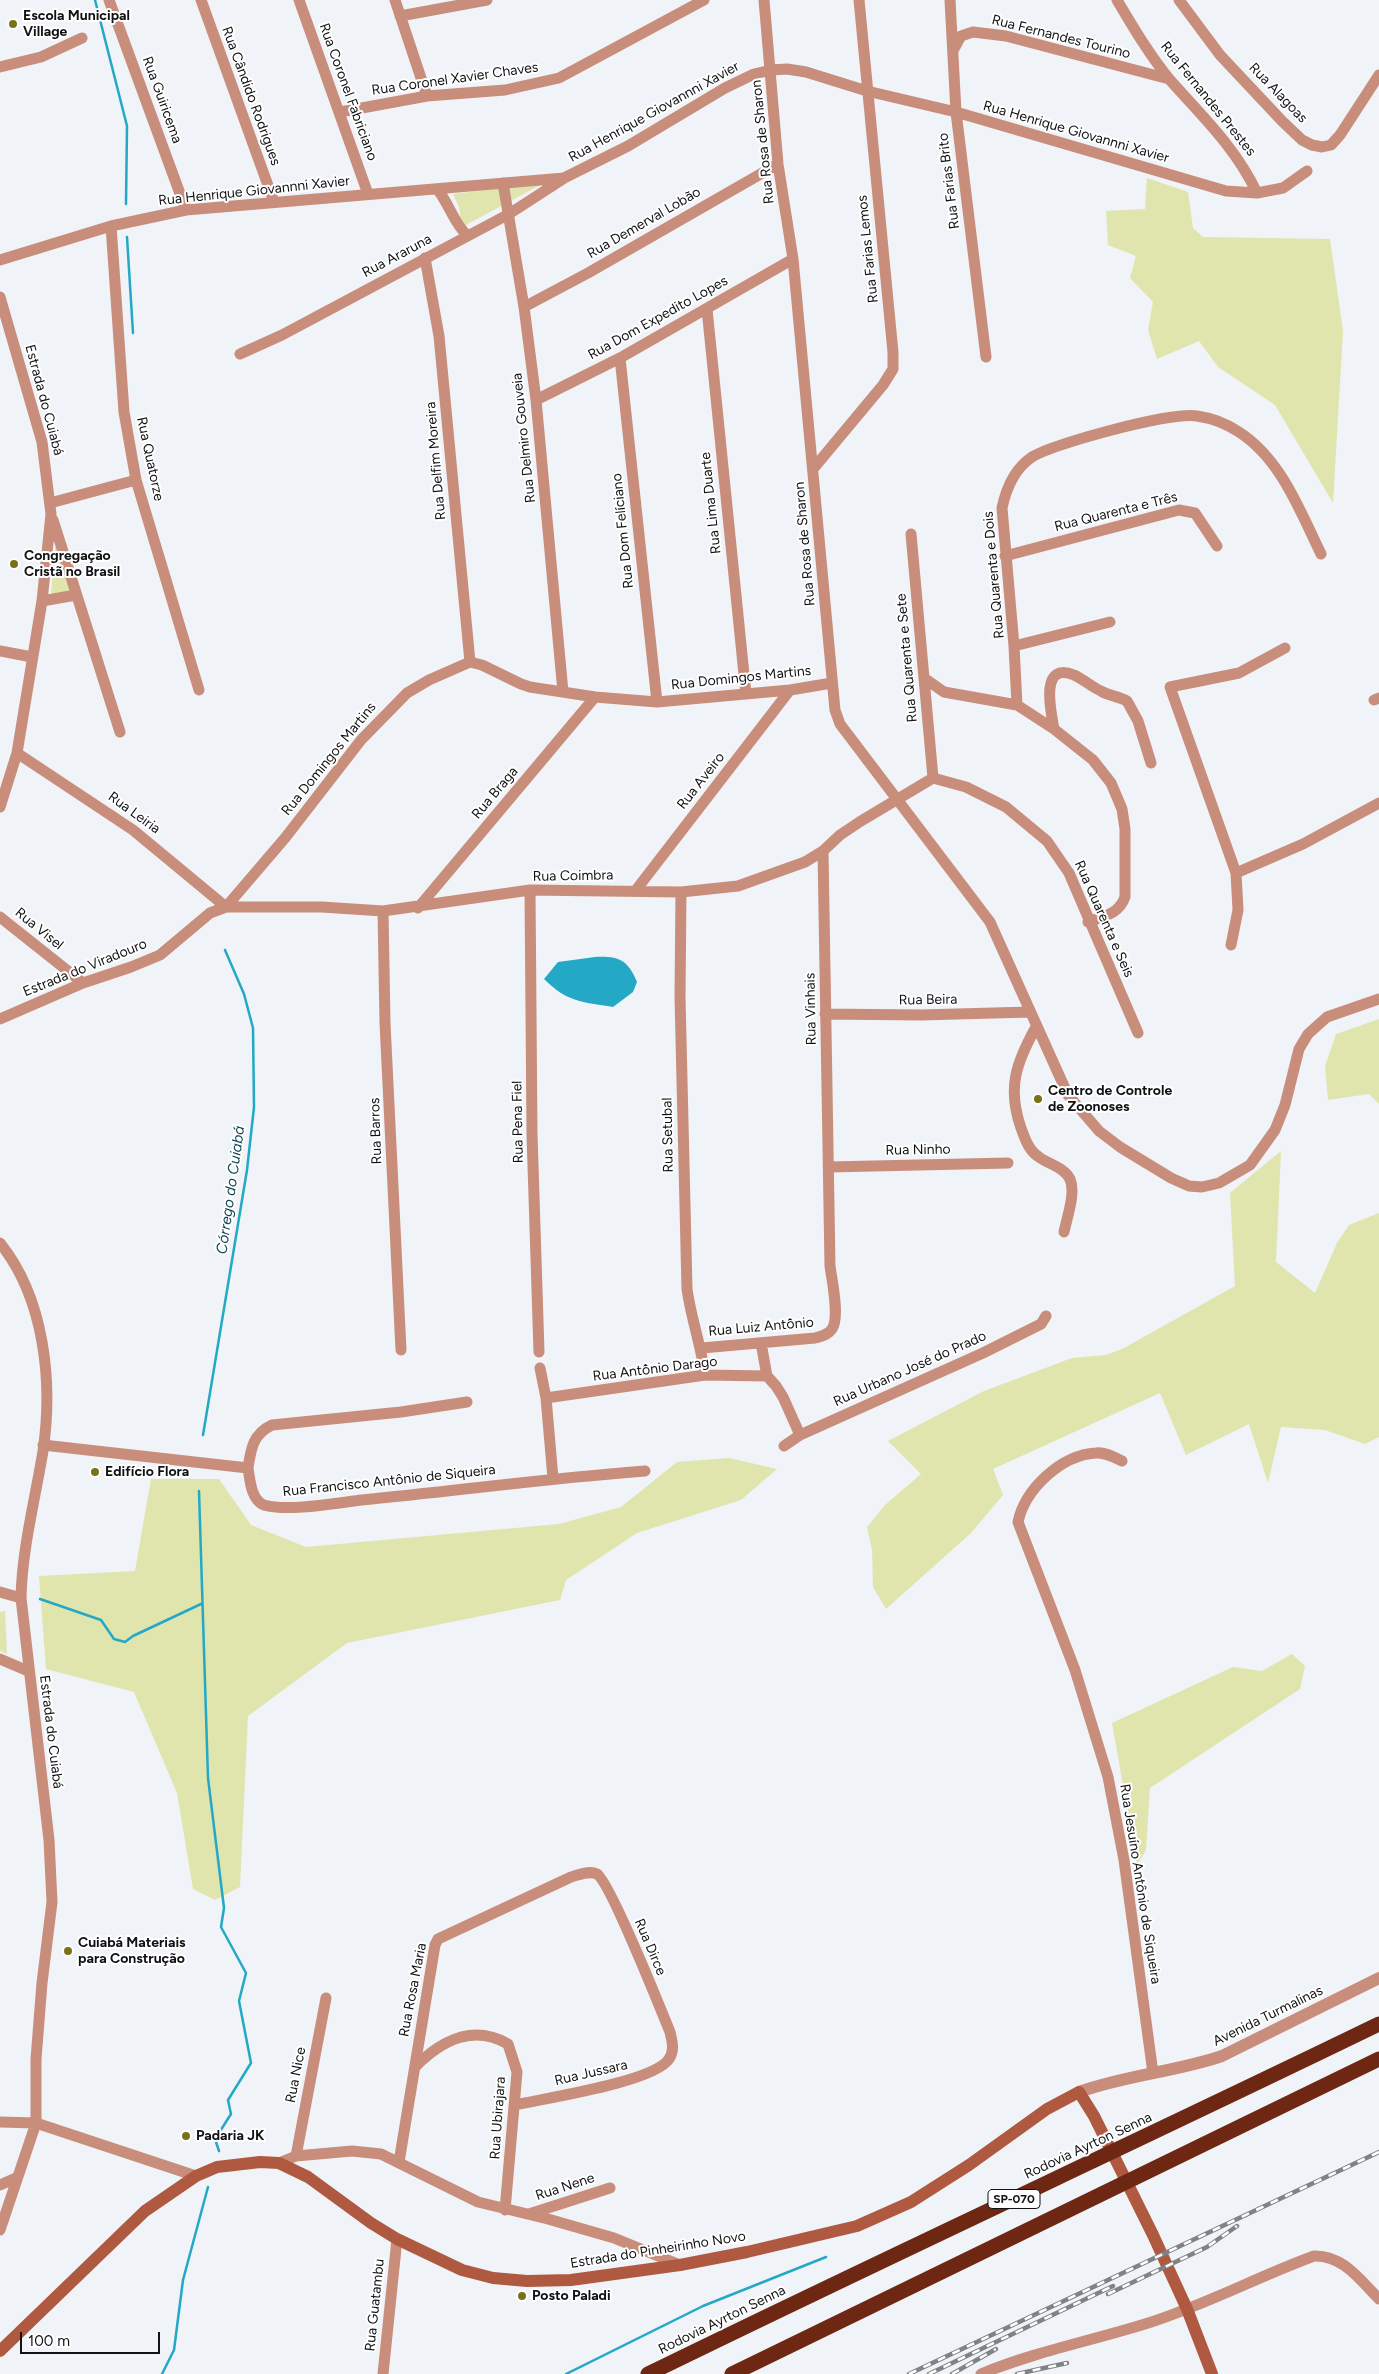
<!DOCTYPE html>
<meta charset="utf-8">
<style>
body{margin:0}
#map{position:relative;width:1379px;height:2374px;overflow:hidden;background:#f0f3f7;font-family:Figtree,sans-serif}
canvas{display:block}
.scale{position:absolute;left:20px;top:2332px;width:140px;height:22px;box-sizing:border-box;border:2px solid #111214;border-top:0;padding-left:6px;font-size:15px;line-height:18px;white-space:nowrap;color:#111214;-webkit-text-stroke:4px #fff;paint-order:stroke}
</style>
<div id="map">
<canvas width="1379" height="2374"></canvas>
<div class="scale">100 m</div>
</div>
<script>
const g = document.querySelector('canvas').getContext('2d');
g.lineJoin = 'round';
function fillPath(path, color) { g.fillStyle = color; g.fill(path, 'evenodd'); }
function trace(path, color, width, dash) { g.strokeStyle = color; g.lineWidth = width; g.lineCap = dash ? 'butt' : 'round'; g.setLineDash(dash || []); g.stroke(path); }
function write(font, color, halo, rows, align = 'center') {
  g.font = font + ' Figtree,sans-serif'; g.lineWidth = 4; g.setLineDash([]); g.textBaseline = 'middle'; g.strokeStyle = halo; g.fillStyle = color; for (const [text, x, y, turn = 0] of rows) {
    g.save(); g.translate(x, y); g.rotate((+turn || 0) * Math.PI / 180); g.textAlign = isNaN(turn) ? turn : align; if (halo) g.strokeText(text, 0, 0); g.fillText(text, 0, 0); g.restore();
  }
}
fillPath(new Path2D(`
 M1147,178L1188,192L1193,228L1203,237L1330,239L1343,331L1333,503L1275,405L1218,367L1199,341L1157,359L1148,330L1153,302L1130,278L1136,256L1108,245L1106,211L1145,209Z
 M544,183L462,227L459,207L453,194Z
 M56,537L72,591L51,594Z
 M1379,1019V1104L1369,1094L1328,1100L1325,1066L1336,1034Z
 M1281,1151L1276,1262L1315,1293L1337,1243L1349,1225L1379,1213V1437L1365,1444L1325,1430L1281,1427L1268,1483L1249,1424L1186,1455L1160,1393L993,1469L1003,1495L971,1533L886,1609L873,1587L872,1550L867,1527L885,1505L921,1474L888,1441L984,1391L1072,1358L1106,1355L1124,1348L1235,1286L1230,1193Z
 M729,1458L777,1469L741,1500L637,1533L566,1580L560,1600L347,1643L248,1716L240,1887L215,1900L193,1889L177,1793L134,1692L46,1669L39,1576L135,1571L151,1479H219L251,1525L306,1547L559,1524L621,1507L677,1462Z
 M5,1611L7,1654L0,1651V1612Z
 M1292,1654L1305,1666L1300,1689L1150,1788L1146,1850L1137,1865L1112,1723L1233,1667L1262,1671Z`), '#e0e5ae');
fillPath(new Path2D(`
 M595,957C619,956 628,960 637,982L633,992L613,1007C582,1002 567,1002 544,979L558,962Z`), '#23a9c6');
trace(new Path2D(`
 M95,0L127,126L126,204
 M127,237L133,333
 M203,1435L247,1170L254,1107L253,1028L244,994L225,950
 M199,1491L208,1778L224,1908L221,1927L246,1973L239,2001L251,2063L228,2100L231,2114L215,2139L219,2151
 M40,1599L101,1620L114,1639L125,1642L133,1636L201,1604
 M162,2374L174,2350L183,2280L208,2187
 M566,2374L703,2306L826,2257`), '#23a9c6', 2.5);
trace(new Path2D(`
 M109,0L186,210
 M201,0L274,202
 M299,0L368,194
 M395,0L427,96
 M764,0L778,164L793,259L835,710L840,724L990,922L1068,1095L1099,1131L1120,1147L1171,1178L1189,1186L1202,1187L1219,1183L1250,1165L1275,1130L1285,1105L1299,1049L1308,1034L1327,1017L1379,999
 M950,0L956,112L986,357
 M1117,0C1133,27 1150,56 1170,80C1202,116 1236,148 1257,193
 M1179,0L1220,55L1282,121L1302,140L1312,145L1322,147L1331,145L1340,135L1379,75
 M400,16L487,0
 M954,49L961,36L973,32L1006,36L1169,79
 M0,67L41,57L82,38
 M340,112L427,96L505,90L559,78L704,0
 M503,183L524,307L536,400L563,692
 M438,190C449,204 455,225 467,235
 M111,226L124,412L136,480L199,690
 M425,258L439,336L470,662
 M0,260L111,226L186,210L564,178L628,146L725,88L754,74L771,70L787,69L806,72L867,91L956,112L1226,191L1257,193L1283,188L1307,171
 M0,297L42,442L51,514L42,601L17,753L0,807
 M524,307L588,273L778,164
 M707,309L746,694
 M240,354L282,335L509,214L563,179
 M620,358L657,702
 M536,400L620,358L793,259
 M813,469L883,385L893,369V352L859,0
 M50,503L136,480
 M53,520L120,732
 M911,534L933,778
 M1005,556L1179,510L1195,513L1217,546
 M42,601L76,595
 M1014,646L1110,622
 M0,651L32,657
 M924,678L944,692L1017,705L1054,729L1093,760L1111,783L1122,809L1125,829V897C1119,914 1104,916 1088,922
 M1374,700L1379,698
 M1017,705L1014,646L1002,508C1006,489 1014,469 1032,457C1055,443 1170,412 1197,416C1211,418 1227,424 1239,432C1281,459 1300,511 1321,554
 M1054,729C1051,712 1039,661 1074,675C1083,679 1092,687 1101,691C1109,696 1118,696 1127,701L1138,721L1151,763
 M17,753L133,830L226,907
 M1236,873L1303,844L1379,803
 M530,890L532,1134L539,1352
 M636,890L790,690
 M681,892L680,997L687,1289C691,1318 701,1345 705,1375
 M226,907L285,838L361,740L407,693L429,680L470,662L482,665L521,684L530,687L595,697L657,702L790,690L832,683
 M418,908L595,697
 M383,911L385,1023L401,1350
 M0,917L83,983
 M1231,945L1238,910L1236,873L1170,687L1239,673L1285,648
 M825,1014L921,1015L1030,1012
 M0,1019L83,983L131,967L160,955L210,913L226,907H322L383,911L530,890L681,892L738,886L805,862L823,851L840,835L861,821L933,778L966,787L1006,807L1047,841L1069,873L1138,1033
 M1036,1027C1016,1063 1007,1088 1021,1128C1025,1139 1029,1151 1039,1157C1048,1164 1064,1167 1070,1179C1076,1193 1067,1217 1064,1232
 M829,1167L1008,1163
 M0,1243C45,1299 53,1383 43,1451C35,1500 22,1549 21,1598L49,1840L52,1902L42,1983L36,2059V2123L0,2230
 M761,1343L767,1376L776,1386L783,1397L800,1435
 M702,1348L815,1338C822,1336 828,1335 832,1329C840,1317 832,1281 830,1266L823,851
 M540,1368L546,1398L553,1478
 M546,1398L705,1375L767,1376
 M43,1445L248,1468C250,1480 251,1500 264,1505C287,1512 337,1503 362,1500C456,1491 550,1478 645,1471
 M784,1446L800,1435L983,1353L1041,1324L1046,1316
 M1122,1461C1114,1457 1105,1452 1096,1453C1061,1455 1025,1489 1018,1522L1075,1670L1108,1777L1124,1860L1153,2073
 M248,1468C251,1448 253,1434 272,1425L401,1412L467,1402
 M0,1592L21,1598
 M0,1659L28,1671
 M415,2067C442,2040 473,2024 508,2044L517,2072L505,2210
 M0,2122L36,2123L196,2176
 M296,2156L326,1998
 M399,2162L435,1945L438,1939L571,1877C579,1875 589,1870 597,1874C610,1882 661,2010 670,2032C672,2041 675,2050 669,2059C654,2082 546,2098 515,2105
 M279,2163L296,2156L352,2151L381,2154L478,2202L548,2219L614,2238L680,2265
 M0,2185L16,2178
 M529,2214L610,2188
 M383,2374L397,2239
 M981,2374C1034,2352 1090,2341 1145,2324C1203,2306 1257,2277 1314,2256C1343,2255 1360,2280 1379,2299`), '#c98d7b', 11);
trace(new Path2D(`
 M1079,2092C1126,2075 1175,2072 1222,2056L1379,1978`), '#c98d7b', 12);
trace(new Path2D(`
 M0,2351L145,2211L196,2176L217,2167L260,2162L279,2163L308,2177L371,2223L397,2239L462,2270L493,2278L527,2281L571,2280L680,2265L747,2252L857,2226L911,2202L969,2165L1047,2109L1079,2092L1094,2116L1153,2235L1187,2309L1212,2374`), '#af5940', 12);
trace(new Path2D(`
 M648,2374C891,2255 1136,2142 1379,2024
 M732,2374L1379,2059`), '#6d2712', 15);
const rail = new Path2D(`
 M1108,2294L1207,2247L1237,2226
 M909,2374L1379,2152
 M929,2374L1113,2286
 M952,2374L996,2349
 M1017,2374L1067,2363`);
trace(rail, '#808285', 4.5);
trace(rail, '#fff', 2.5, [8]);
for (const [x, y, r, color] of [
 [13,24,5,"#797316"],
 [14,564,5,"#797316"],
 [1038,1099,5,"#797316"],
 [95,1472,5,"#797316"],
 [68,1951,5,"#797316"],
 [186,2136,5,"#797316"],
 [522,2296,5,"#797316"]
]) { const dot = new Path2D(); dot.arc(x, y, r, 0, 2 * Math.PI); g.fillStyle = color; g.fill(dot); trace(dot, '#fff', 2); }
for (const [x, y, w] of [
 [1014,2199,52]
]) { const box = new Path2D(); box.roundRect(x - w / 2, y - 9.5, w, 19, 4); g.fillStyle = '#fff'; g.fill(box); trace(box, '#111214', 1); }
write('bold 12px', '#111214', null, [
 ["SP-070",1014,2199]
]);
write('bold 14px', '#111214', '#fff', [
 ["Escola Municipal",23,16],
 ["Village",23,32],
 ["Congregação",24,556],
 ["Cristã no Brasil",24,572],
 ["Centro de Controle",1048,1091],
 ["de Zoonoses",1048,1107],
 ["Edifício Flora",105,1472],
 ["Cuiabá Materiais",78,1943],
 ["para Construção",78,1959],
 ["Padaria JK",196,2136],
 ["Posto Paladi",532,2296]
], 'left');
write('14px', '#111214', '#fff', [
 ["Rua Fernandes Tourino",1061,37,14],
 ["Rua Coronel Xavier Chaves",455,79,-8],
 ["Rua Coronel Fabriciano",348,92,70],
 ["Rua Alagoas",1278,93,46],
 ["Rua Cândido Rodrigues",251,96,70],
 ["Rua Fernandes Prestes",1208,99,51],
 ["Rua Guiricema",162,100,70],
 ["Rua Henrique Giovannni Xavier",654,112,-29],
 ["Rua Henrique Giovannni Xavier",1076,132,16],
 ["Rua Rosa de Sharon",763,142,-96],
 ["Rua Farias Brito",949,181,-97],
 ["Rua Henrique Giovannni Xavier",254,191,-6],
 ["Rua Demerval Lobão",644,223,-30],
 ["Rua Farias Lemos",868,249,-96],
 ["Rua Araruna",397,256,-28],
 ["Rua Dom Expedito Lopes",658,318,-29],
 ["Estrada do Cuiabá",44,400,75],
 ["Rua Delmiro Gouveia",524,438,-96],
 ["Rua Quatorze",150,459,78],
 ["Rua Delfim Moreira",436,461,-95],
 ["Rua Lima Duarte",711,503,-96],
 ["Rua Quarenta e Três",1116,512,-14],
 ["Rua Dom Felíciano",623,531,-96],
 ["Rua Rosa de Sharon",805,544,-95],
 ["Rua Quarenta e Dois",994,575,-95],
 ["Rua Quarenta e Sete",907,658,-95],
 ["Rua Domingos Martins",741,678,-6],
 ["Rua Domingos Martins",329,759,-51],
 ["Rua Aveiro",701,781,-52],
 ["Rua Braga",495,793,-50],
 ["Rua Leiria",134,813,36],
 ["Rua Coimbra",573,876,-1],
 ["Rua Quarenta e Seis",1104,919,66],
 ["Rua Visel",39,929,39],
 ["Estrada do Viradouro",85,968,-22],
 ["Rua Beira",928,1000,-1],
 ["Rua Vinhais",811,1009,-91],
 ["Rua Pena Fiel",518,1122,-91],
 ["Rua Barros",376,1131,-92],
 ["Rua Setubal",668,1135,-91],
 ["Rua Ninho",918,1150,-1],
 ["Rua Luiz Antônio",761,1327,-5],
 ["Rua Antônio Darago",655,1369,-7],
 ["Rua Urbano José do Prado",910,1369,-24],
 ["Rua Francisco Antônio de Siqueira",389,1481,-6],
 ["Estrada do Cuiabá",51,1732,83],
 ["Rua Jesuíno Antônio de Siqueira",1140,1884,81],
 ["Rua Dirce",650,1947,67],
 ["Rua Rosa Maria",413,1990,-79],
 ["Avenida Turmalinas",1268,2016,-26],
 ["Rua Jussara",591,2073,-13],
 ["Rua Nice",296,2075,-79],
 ["Rua Ubirajara",498,2118,-86],
 ["Rodovia Ayrton Senna",1088,2146,-25],
 ["Rua Nene",565,2187,-18],
 ["Estrada do Pinheirinho Novo",658,2250,-9],
 ["Rua Guatambu",375,2305,-84],
 ["Rodovia Ayrton Senna",722,2320,-26]
]);
write('italic 15px', '#104653', '#fff', [
 ["Córrego do Cuiabá",231,1190,-82]
]);
</script>
